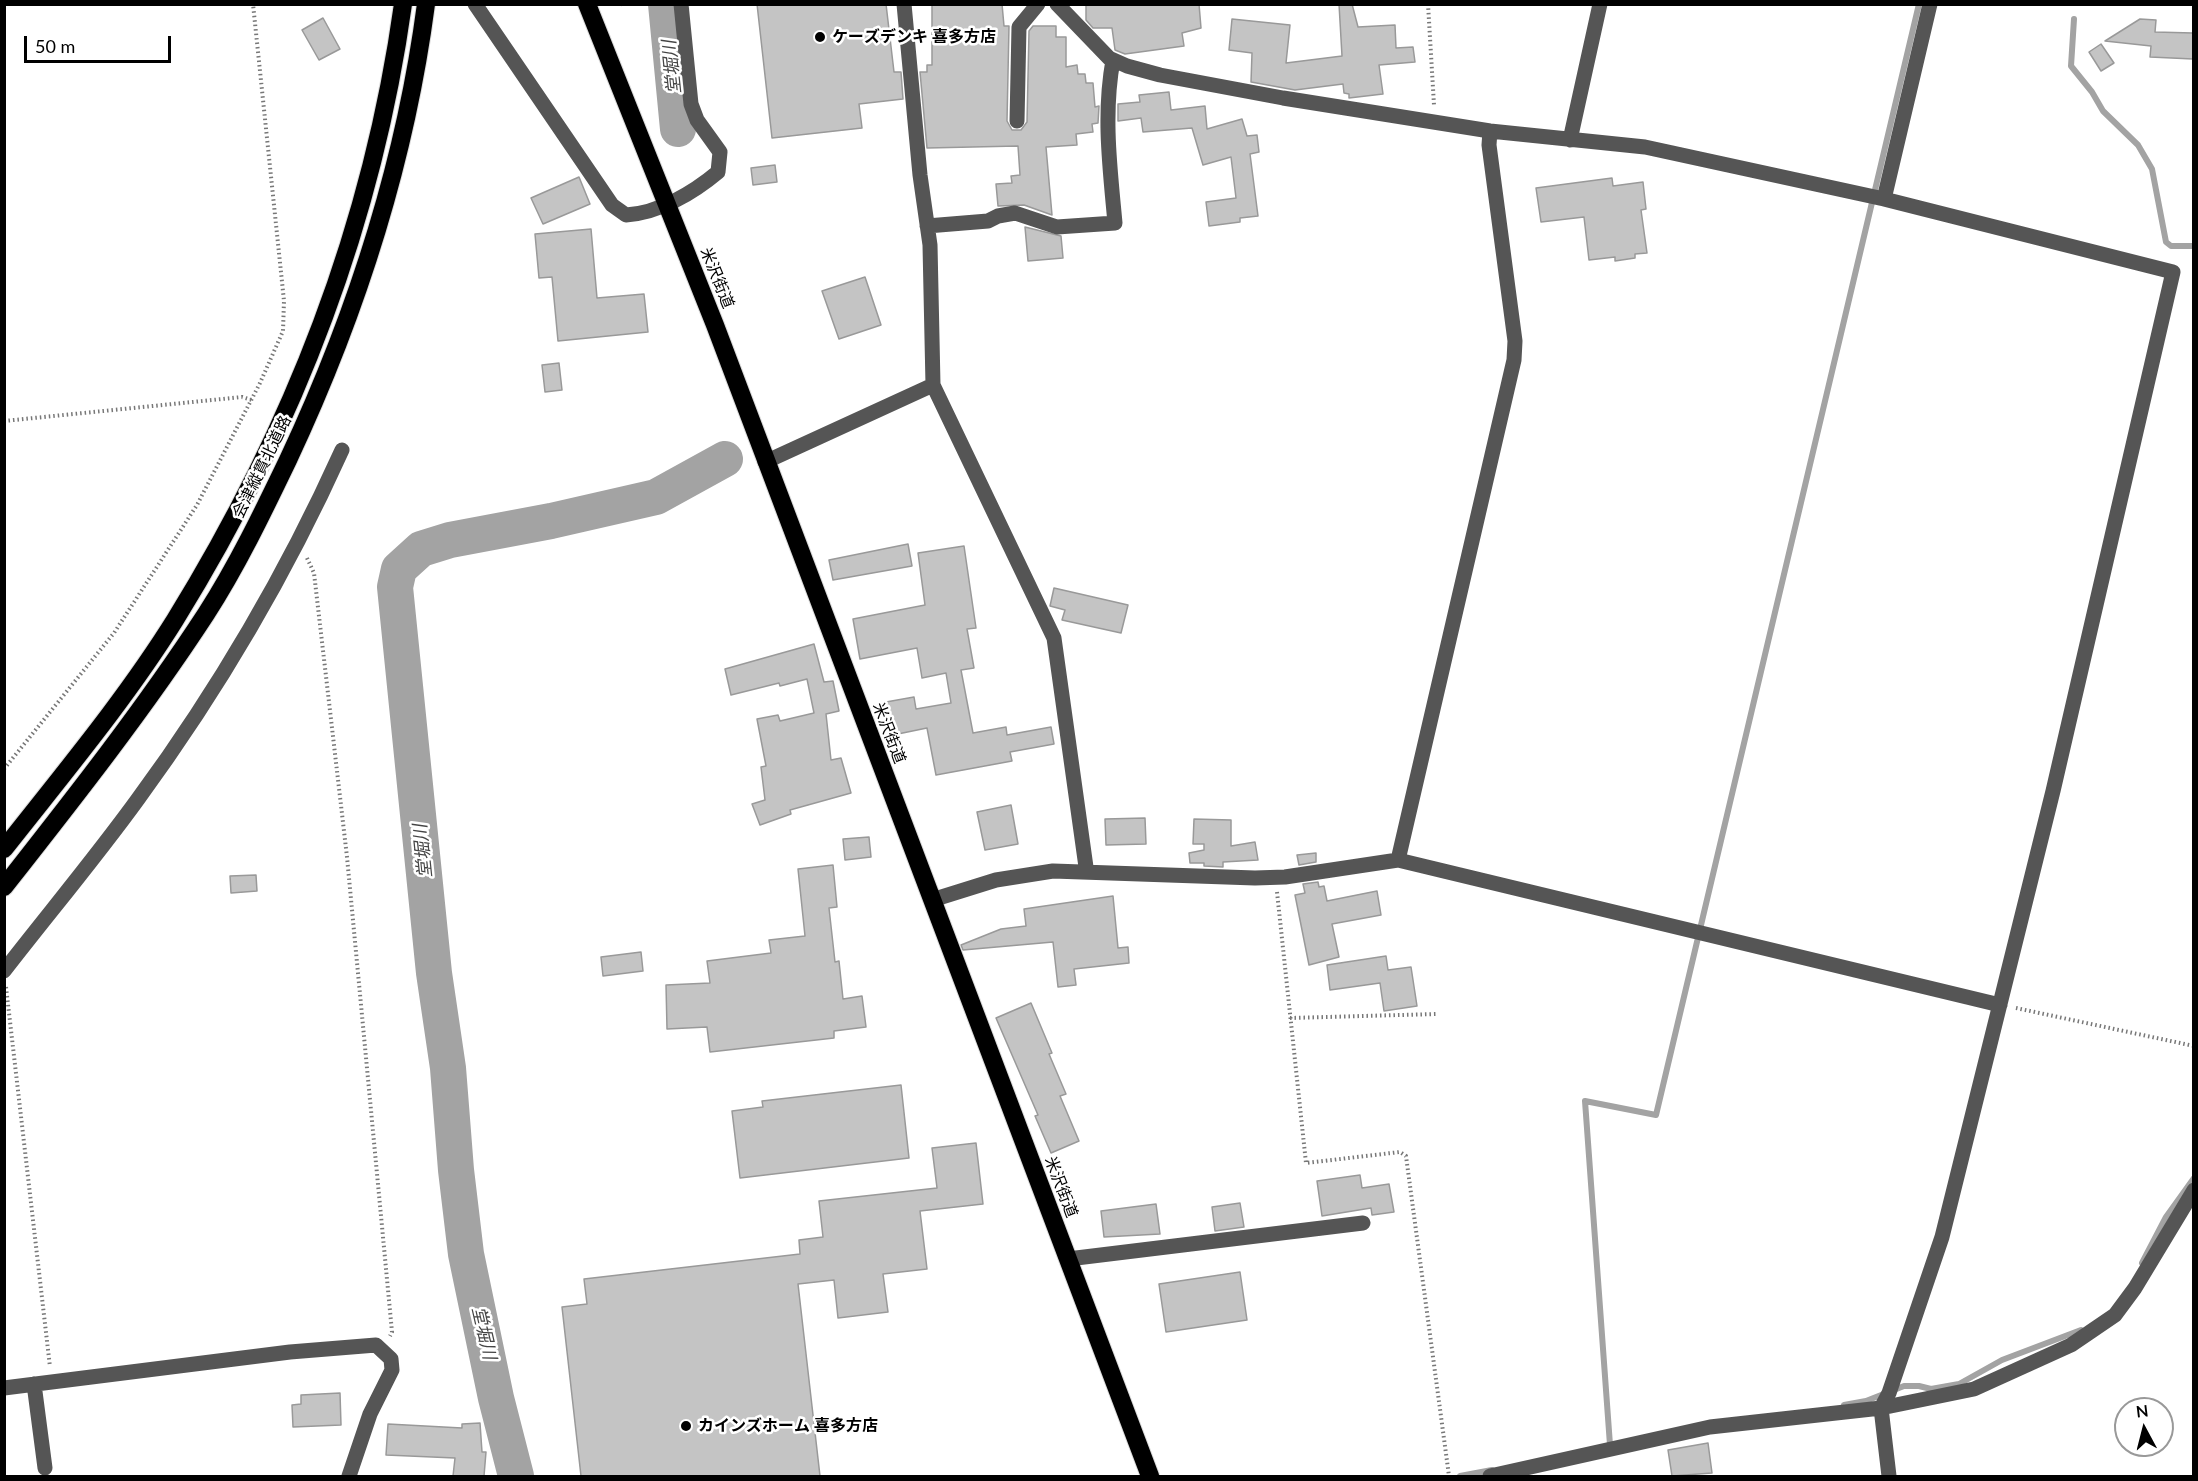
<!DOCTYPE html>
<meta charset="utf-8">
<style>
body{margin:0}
#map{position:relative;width:2198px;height:1481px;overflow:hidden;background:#fff;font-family:Lato,sans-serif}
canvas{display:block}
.frame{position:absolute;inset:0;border:6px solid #000;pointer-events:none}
.north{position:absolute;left:2114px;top:1397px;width:60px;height:60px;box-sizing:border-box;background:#fff;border:2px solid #999;border-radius:50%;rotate:353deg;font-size:16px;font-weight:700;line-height:24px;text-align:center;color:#000}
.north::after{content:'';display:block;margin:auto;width:21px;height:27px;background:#000;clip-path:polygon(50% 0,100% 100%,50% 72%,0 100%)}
.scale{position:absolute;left:24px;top:36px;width:147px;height:27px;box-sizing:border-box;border:3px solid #000;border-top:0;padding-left:8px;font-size:18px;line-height:21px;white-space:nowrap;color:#000;-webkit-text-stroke:4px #fff;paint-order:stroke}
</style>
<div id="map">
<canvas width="2198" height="1481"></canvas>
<div class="frame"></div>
<div class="north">N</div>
<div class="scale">50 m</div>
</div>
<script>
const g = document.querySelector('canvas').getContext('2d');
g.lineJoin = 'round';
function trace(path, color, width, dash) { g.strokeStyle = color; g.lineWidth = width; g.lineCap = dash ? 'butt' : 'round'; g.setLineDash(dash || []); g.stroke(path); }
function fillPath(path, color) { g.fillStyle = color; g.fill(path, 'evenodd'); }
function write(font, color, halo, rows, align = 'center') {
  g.font = font + ' Lato,"Noto Sans JP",sans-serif'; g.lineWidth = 5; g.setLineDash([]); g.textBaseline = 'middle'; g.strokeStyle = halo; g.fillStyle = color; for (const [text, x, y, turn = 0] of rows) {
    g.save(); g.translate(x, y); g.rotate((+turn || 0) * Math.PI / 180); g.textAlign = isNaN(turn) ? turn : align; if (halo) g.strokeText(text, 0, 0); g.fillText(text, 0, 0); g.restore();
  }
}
trace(new Path2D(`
 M2074,19L2071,66L2092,92L2103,111L2138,145L2152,169L2166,242L2171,246H2194
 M2142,1263L2166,1217L2194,1178
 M1844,1405L1866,1401L1904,1386H1919L1931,1389L1959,1384L2002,1360L2081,1330
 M1610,1445L1585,1101L1656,1115L1919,4
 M1460,1476L1492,1470`), '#a3a3a3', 6);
trace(new Path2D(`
 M666,4L678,129
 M516,1476L496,1398L466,1254L456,1170L448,1068L434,973L395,587L399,569L421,549L450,540L551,521L656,497L725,459`), '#a3a3a3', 36);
const building = new Path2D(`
 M757,4H886L894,72H901L903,99L859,104L862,128L772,138Z
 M932,4H1002L1004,26H1009L1007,121L1012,130H1021L1027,122L1029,31L1033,26H1056V37H1066V67L1077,65L1078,74H1085L1086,83H1093L1095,107L1099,106L1098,123L1092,124L1093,132L1076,134L1077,145L1046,147L1052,215L1024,205L998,206L996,184L1012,183L1011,176L1020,175L1018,146L927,148L920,72H927V65H932Z
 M1199,4L1201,28L1182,33L1184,46L1125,54L1115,50L1112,28H1093L1086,20V5Z
 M1339,4H1352L1358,27L1395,25L1396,48L1413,47L1415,62L1379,65L1383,94L1349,98V94L1344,93L1343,84L1295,90L1251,82L1252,53L1229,50L1232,19L1290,25L1286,63L1342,56Z
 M323,18L340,49L319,60L302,30Z
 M2140,19L2156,20L2155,32L2193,33V59L2150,57L2151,46L2105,41Z
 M2101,44L2114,63L2101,71L2089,52Z
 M1169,92L1171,110L1205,106L1207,129L1242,119L1247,136L1257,135L1259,152L1250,154L1258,216L1240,218V222L1209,226L1206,202L1236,198L1231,157L1203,165L1192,128L1143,132L1141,118L1118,121V104L1140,102L1139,95Z
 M775,165L777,182L753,185L751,168Z
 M579,177L590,204L543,224L531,198Z
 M1612,178L1613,186L1643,182L1646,209L1641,210L1647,253L1635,254V258L1615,261V257L1589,260L1584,217L1541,222L1536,188Z
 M1025,227L1061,236L1063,258L1028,261Z
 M591,229L597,298L644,294L648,332L558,341L552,277L539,278L535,234Z
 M865,277L881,325L839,339L822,291Z
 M559,363L562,390L545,392L542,365Z
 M908,544L912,566L833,580L829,560Z
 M964,546L976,628L967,629L974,668L961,670L973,733L1006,727L1007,735L1051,727L1054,744L1010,752L1012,761L936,775L927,728L893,735L886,702L914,697L916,709L951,703L946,673L922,678L917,648L860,659L853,619L925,605L918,553Z
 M1054,588L1128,605L1121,633L1062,620L1065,610L1050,606Z
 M814,644L824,682L833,681L839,711L826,714L831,760L841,758L851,793L790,810L791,814L760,825L752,804L765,800L761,767L766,766L757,719L778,715L780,721L814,713L807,679L780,686L779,683L731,695L725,669Z
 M1011,805L1018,844L985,850L977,812Z
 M1145,818L1146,844L1106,845L1105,819Z
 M1194,819L1231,820V846L1255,842L1258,860L1223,862V867L1204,866V863H1190L1189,853L1204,850V844H1193Z
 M869,837L871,857L845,860L843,839Z
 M1316,853V862L1299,865L1297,855Z
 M833,865L837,907L829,908L835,962L839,961L843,999L862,996L866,1027L834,1031V1038L710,1052L707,1027L667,1029L666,985L710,983L707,961L771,953L769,940L805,936L798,869Z
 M256,875L257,891L231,893L230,876Z
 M1318,882L1319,887L1324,886L1327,901L1377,891L1381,915L1332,924L1339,957L1309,965L1295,895L1305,893L1303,884Z
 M1113,896L1118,948L1128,947L1129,963L1074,969L1076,985L1058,987L1053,942L963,950L961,945L1001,929L1026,926L1024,909Z
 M641,952L643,971L603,976L601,957Z
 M1386,956L1388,970L1411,967L1417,1006L1384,1011L1380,983L1330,990L1327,965Z
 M1031,1003L1052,1053L1049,1054L1066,1094L1060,1096L1079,1141L1051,1153L1035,1116L1038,1115L996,1018Z
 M901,1085L909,1158L740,1178L732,1111L763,1107L762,1101Z
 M976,1143L983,1204L920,1211L927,1269L883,1274L888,1312L838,1318L834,1280L798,1284L820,1476H581L562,1307L587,1304L584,1279L800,1254L799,1240L823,1237L819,1201L937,1188L932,1148Z
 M1360,1175L1362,1188L1389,1184L1394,1212L1372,1215L1371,1208L1322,1216L1317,1181Z
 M1240,1203L1244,1227L1215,1231L1212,1207Z
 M1156,1204L1160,1234L1104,1237L1101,1211Z
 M1240,1272L1247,1320L1166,1332L1159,1284Z
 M340,1393L341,1425L293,1427L292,1405L301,1404V1395Z
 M480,1423L482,1452H486L484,1476H453L455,1458L386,1455L388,1424L462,1428V1424Z
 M1708,1443L1712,1473L1672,1476L1668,1450Z`);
fillPath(building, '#c4c4c4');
trace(building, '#999', 1.5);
const highway = new Path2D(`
 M587,4L715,325L1150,1476
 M4,849C63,774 125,700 175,620C293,429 372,227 403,4
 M4,887C74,798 144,709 206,614C237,566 263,512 288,460C356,315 405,164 426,4`);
trace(highway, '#dbdbdb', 20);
trace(new Path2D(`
 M622,4L624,7
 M1428,4L1434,105
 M4,421L242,397L252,400
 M307,558L314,573L347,857L392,1332L390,1336
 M4,769L114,633L197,505L260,383L283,331L284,301L253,4
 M1277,892L1306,1163L1400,1152L1406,1156L1449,1476
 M6,987L50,1367
 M2016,1008L2194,1046
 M1290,1018L1436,1014`), '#777', 4, [1.5, 3]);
trace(new Path2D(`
 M475,4L612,205L626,215C659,213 693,193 718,172L720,152L697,120L691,104L681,4
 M904,4L920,175L930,245L933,385L1054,638L1086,867
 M1057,4L1109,58L1127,66L1160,75L1283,98L1490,131L1645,147L1884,199L2173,272L2053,791L1942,1237L1889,1393L1881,1408L1889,1476
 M1017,121L1019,27L1038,4
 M1570,140L1600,4
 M1884,199L1930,4
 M927,226L988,221L998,216L1015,213L1057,227L1115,223C1110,168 1103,115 1113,60
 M765,462L933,385
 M1398,860L1514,360L1515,341L1489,145L1490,131
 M932,900L996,880L1053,871L1255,878L1285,877L1398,860L2000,1005
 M4,971C49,913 96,857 138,799C218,690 287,572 342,450
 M1068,1259L1363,1223
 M34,1384L45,1468
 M4,1388L290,1352L376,1345L391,1359L392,1370L370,1414L349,1476
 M1490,1476L1710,1427L1881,1408L1974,1389L2071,1345L2115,1315L2135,1288L2194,1190`), '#555', 15);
trace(highway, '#000', 18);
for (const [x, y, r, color] of [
 [820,37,6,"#000"],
 [686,1426,6,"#000"]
]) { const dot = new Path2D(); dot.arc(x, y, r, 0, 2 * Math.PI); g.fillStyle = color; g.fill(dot); trace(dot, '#fff', 2); }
write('bold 16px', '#000', '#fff', [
 ["ケーズデンキ 喜多方店",832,37],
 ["カインズホーム 喜多方店",698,1426]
], 'left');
write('16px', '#000', '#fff', [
 ["米沢街道",717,278,68],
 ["会津縦貫北道路",262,467,-64],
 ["米沢街道",889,733,69],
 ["米沢街道",1061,1187,69]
]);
write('italic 18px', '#444', '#fff', [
 ["堂堀川",672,67,-96],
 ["堂堀川",423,851,-96],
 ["堂堀川",484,1333,77]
]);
</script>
